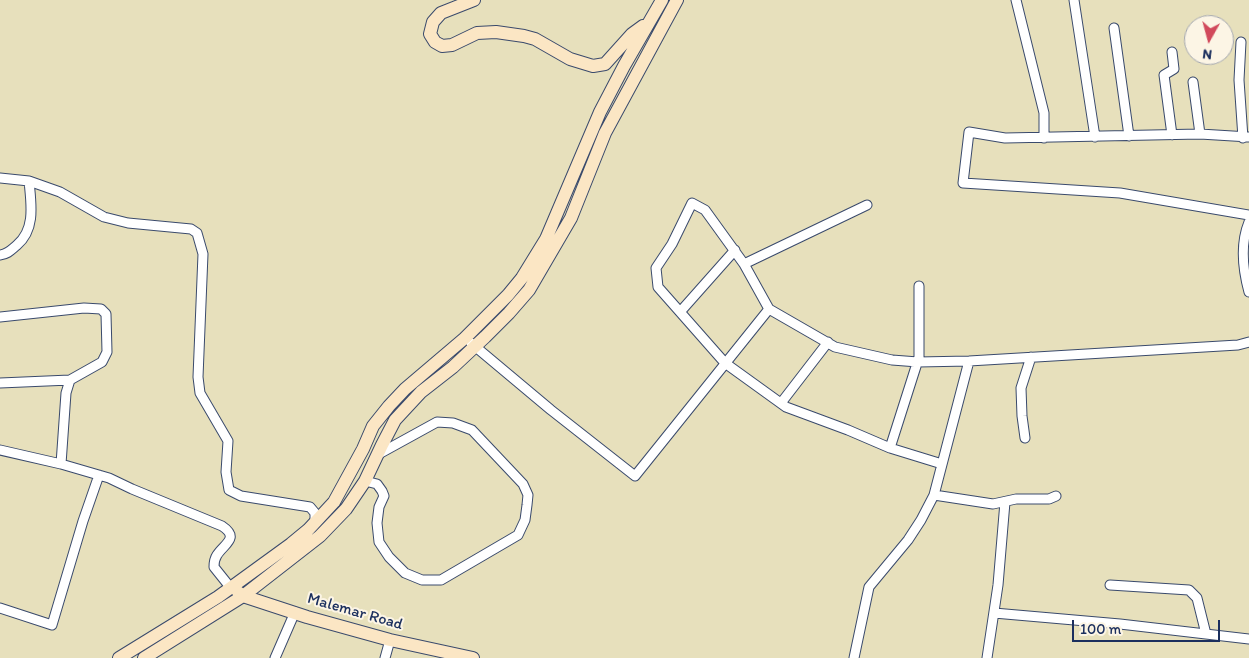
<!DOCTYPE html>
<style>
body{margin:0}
#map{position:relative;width:1249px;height:658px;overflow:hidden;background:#e7e0bc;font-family:Itim,sans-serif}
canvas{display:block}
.north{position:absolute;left:1184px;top:15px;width:50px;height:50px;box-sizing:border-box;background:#fcf5e5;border:1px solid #a2a6af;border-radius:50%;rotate:187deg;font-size:14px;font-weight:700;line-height:20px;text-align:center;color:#1b2f5e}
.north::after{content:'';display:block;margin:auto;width:18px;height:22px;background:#d1495b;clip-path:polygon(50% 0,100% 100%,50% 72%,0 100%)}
.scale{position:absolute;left:1072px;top:620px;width:148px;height:22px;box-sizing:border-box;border:2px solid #1b2f5e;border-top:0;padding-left:6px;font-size:15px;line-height:18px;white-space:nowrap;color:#1b2f5e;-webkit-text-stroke:4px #fcf5e5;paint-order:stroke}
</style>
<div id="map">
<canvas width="1249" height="658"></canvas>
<div class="north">N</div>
<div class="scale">100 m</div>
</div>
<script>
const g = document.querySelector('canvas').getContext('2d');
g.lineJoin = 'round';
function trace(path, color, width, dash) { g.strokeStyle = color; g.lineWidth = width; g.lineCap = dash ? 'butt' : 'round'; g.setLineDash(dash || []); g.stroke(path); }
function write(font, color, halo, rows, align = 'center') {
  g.font = font + ' Itim,sans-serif'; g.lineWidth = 4; g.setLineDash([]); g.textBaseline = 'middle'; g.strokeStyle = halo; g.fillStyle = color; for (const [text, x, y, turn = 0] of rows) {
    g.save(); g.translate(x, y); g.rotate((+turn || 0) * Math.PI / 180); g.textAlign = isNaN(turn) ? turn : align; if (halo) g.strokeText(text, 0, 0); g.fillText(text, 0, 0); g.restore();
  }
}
const street = new Path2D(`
 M1016,0L1044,113V138
 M1074,0L1095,137
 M1114,28L1129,136
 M1241,42L1239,80L1243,138
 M1193,82L1200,134
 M1172,135L1164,75L1174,69L1172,52
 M1249,137L1200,134L1005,138L969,132L963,183L1120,193L1249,215
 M0,178L29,181L60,192L104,217L128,223L191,229L197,233L203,254L198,377L200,393L228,441L226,472L229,490L241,496L310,507L315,513V523
 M1249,222C1240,244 1243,270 1249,292
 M0,255C8,254 11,250 17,245C36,229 31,203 29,181
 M744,264L705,210L692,203L672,244L656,268L658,287L725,363L786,407L848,430L890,448L919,357V286
 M769,309L835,347L892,360L918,362L969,361L1238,345L1249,342
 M680,312L735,250
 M0,317L84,308L101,309L106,314L107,352L102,362L70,380L66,393L61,464
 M471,343L551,410L635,476L769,309L744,264L867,205
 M0,383L70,380
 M781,403L828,342
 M1025,438L1022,416L1021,388L1031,357
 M890,448L942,464
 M0,450L61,464L109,478L132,489L222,526C240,538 224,544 217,555C215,558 214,563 214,567L230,587
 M365,481L377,484L382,491L384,496L379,507L377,523L379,542L389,557L405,573L422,580H441L518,535L525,520L527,505L528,495L523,484L472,430L453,423L437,422L377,455
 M934,495L993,504L1016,499H1049L1056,496
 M1110,585L1189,590L1197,598L1206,634
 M0,608L52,625L83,521L99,475
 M994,613L1120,624L1249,639
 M275,658L295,612
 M385,658L390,640
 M854,658L869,587L908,540L921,520L934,495L969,361
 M987,658L998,585L1005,502`);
const secondary = new Path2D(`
 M474,0L441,13L433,22L430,34L435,42L442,46L452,45L477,33L496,32L524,36L535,39L570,59L593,66L605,64L632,34L643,26
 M238,592L243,596L307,617L390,640L473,658
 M119,658L218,597L291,544L308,530L334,502L363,449L373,426L389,406L405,389L465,338L508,295L522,278L546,239L600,112L624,66L662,0
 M144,658L243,596L320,536L346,509L365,481L382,445L395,420L421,392L453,367L485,337L509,313L529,290L571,218L605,133L677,0`);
trace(street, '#3a4a6c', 11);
trace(secondary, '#3a4a6c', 14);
trace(street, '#fff', 9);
trace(secondary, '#fbe6c4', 12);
write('16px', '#1b2f5e', '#fcf5e5', [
 ["Malemar Road",355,612,16]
]);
</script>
